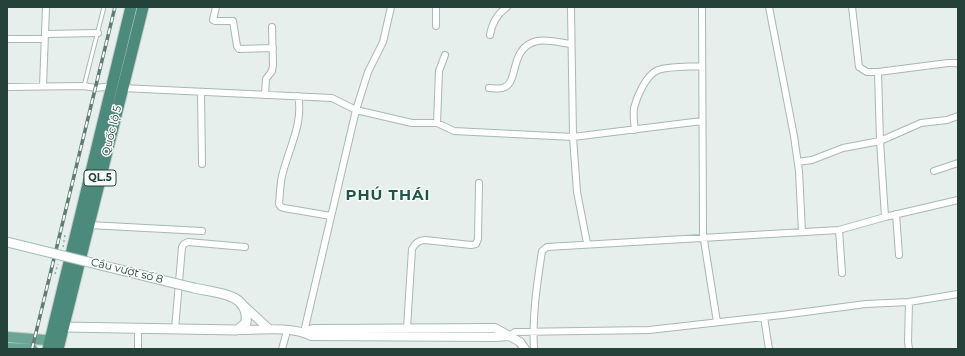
<!DOCTYPE html>
<meta charset="utf-8">
<style>
body{margin:0}
#map{position:relative;width:965px;height:356px;overflow:hidden;background:#e6efeb;font-family:Montserrat,sans-serif}
canvas{display:block}
.frame{position:absolute;inset:0;border:8px solid #24423a;pointer-events:none}
</style>
<div id="map">
<canvas width="965" height="356"></canvas>
<div class="frame"></div>
</div>
<script>
const g = document.querySelector('canvas').getContext('2d');
g.lineJoin = 'round';
function trace(path, color, width, dash) { g.strokeStyle = color; g.lineWidth = width; g.lineCap = dash ? 'butt' : 'round'; g.setLineDash(dash || []); g.stroke(path); }
function write(font, color, halo, rows, align = 'center') {
  g.font = font + ' Montserrat,sans-serif'; g.lineWidth = 3; g.setLineDash([]); g.textBaseline = 'middle'; g.strokeStyle = halo; g.fillStyle = color; for (const [text, x, y, turn = 0] of rows) {
    g.save(); g.translate(x, y); g.rotate((+turn || 0) * Math.PI / 180); g.textAlign = isNaN(turn) ? turn : align; if (halo) g.strokeText(text, 0, 0); g.fillText(text, 0, 0); g.restore();
  }
}
const service = new Path2D(`
 M84,86L104,7`);
const minor = new Path2D(`
 M216,7L213,20L215,21H233L237,46L239,49L273,48
 M436,7V26
 M571,7L573,137L577,192L587,243
 M702,7L703,234L717,322
 M769,7L794,136L799,171L802,232
 M852,7L859,67L867,72H878L880,141L885,217
 M45,34L98,33
 M490,35C492,23 497,14 507,7
 M7,39H44
 M878,72L948,63H957L958,64
 M43,86L46,7
 M7,87L84,86L96,88L112,86
 M122,88L332,98L356,110L412,123H437L454,131L573,137L702,121
 M489,88C494,88 500,90 505,87C519,80 509,48 537,41C548,39 561,43 571,44
 M201,92L202,164
 M265,95L266,79L272,71L273,65L272,27
 M298,96C304,123 288,150 282,176C280,185 280,194 279,204L281,207L284,208L331,216
 M437,123L439,71L445,55
 M635,130C634,123 633,115 634,108C637,96 646,75 658,70C670,66 689,67 702,66
 M798,162L812,160L843,148L880,141L921,123L947,120L958,116
 M934,171L958,163
 M896,214L899,255
 M89,225L202,231
 M839,230L842,273
 M764,317L769,349
 M138,328V349
 M407,328L412,249C415,243 419,240 425,240L471,245L476,244L478,239L479,183
 M175,329L182,247L184,244L188,242L245,247
 M304,332L356,110L368,72L383,42L391,7
 M509,336L515,332L649,330L782,315L866,304L909,302L958,294
 M282,349L287,331
 M534,349C532,316 537,284 542,251L547,247L839,230L885,217L958,200
 M909,349L908,342L909,302`);
const tertiary = new Path2D(`
 M244,306L269,329
 M237,330C258,330 293,326 311,336L496,337L509,336
 M304,332L313,329L495,328L520,342L525,349`);
const secondary = new Path2D(`
 M58,326L64,327L237,330L246,323C250,292 215,293 194,288`);
const primary = new Path2D(`
 M7,337L58,341
 M7,348L32,349`);
const trunk = new Path2D(`
 M48,349L131,7
 M58,349L143,7`);
trace(service, '#a8b8b2', 5);
trace(minor, '#a8b8b2', 8);
trace(tertiary, '#a8b8b2', 10);
trace(secondary, '#a4bbb3', 11);
trace(primary, '#c2cac8', 12);
trace(trunk, '#c2cac8', 13);
trace(new Path2D(`
 M63,247L65,235
 M55,274L58,264`), '#86b3a5', 1.5, [2, 3]);
trace(service, '#fff', 3);
trace(minor, '#fff', 6);
trace(tertiary, '#fff', 8);
trace(secondary, '#fff', 9);
trace(primary, '#6aa596', 10);
trace(trunk, '#4c8a7c', 11);
const rail = new Path2D(`
 M32,349L115,7`);
trace(rail, '#5f7d75', 3.5);
trace(rail, '#f7fbf9', 2, [6]);
const secondaryBridge = new Path2D(`
 M7,242L194,288`);
trace(secondaryBridge, '#a4bbb3', 11, []);
trace(secondaryBridge, '#fff', 9);
for (const [x, y, w] of [
 [100,178,32]
]) { const box = new Path2D(); box.roundRect(x - w / 2, y - 8, w, 16, 3); g.fillStyle = '#f7fbf9'; g.fill(box); trace(box, '#24423a', 1); }
write('bold 10px', '#24423a', null, [
 ["QL.5",100,178]
]);
write('11px', '#24423a', '#f7fbf9', [
 ["Quốc lộ 5",112,131,-76],
 ["Cầu vượt số 8",127,271,14]
]);
g.letterSpacing = '1px';
write('bold 15px', '#1f5548', '#f7fbf9', [
 ["PHÚ THÁI",388,196]
]);
g.letterSpacing = '0px';
</script>
